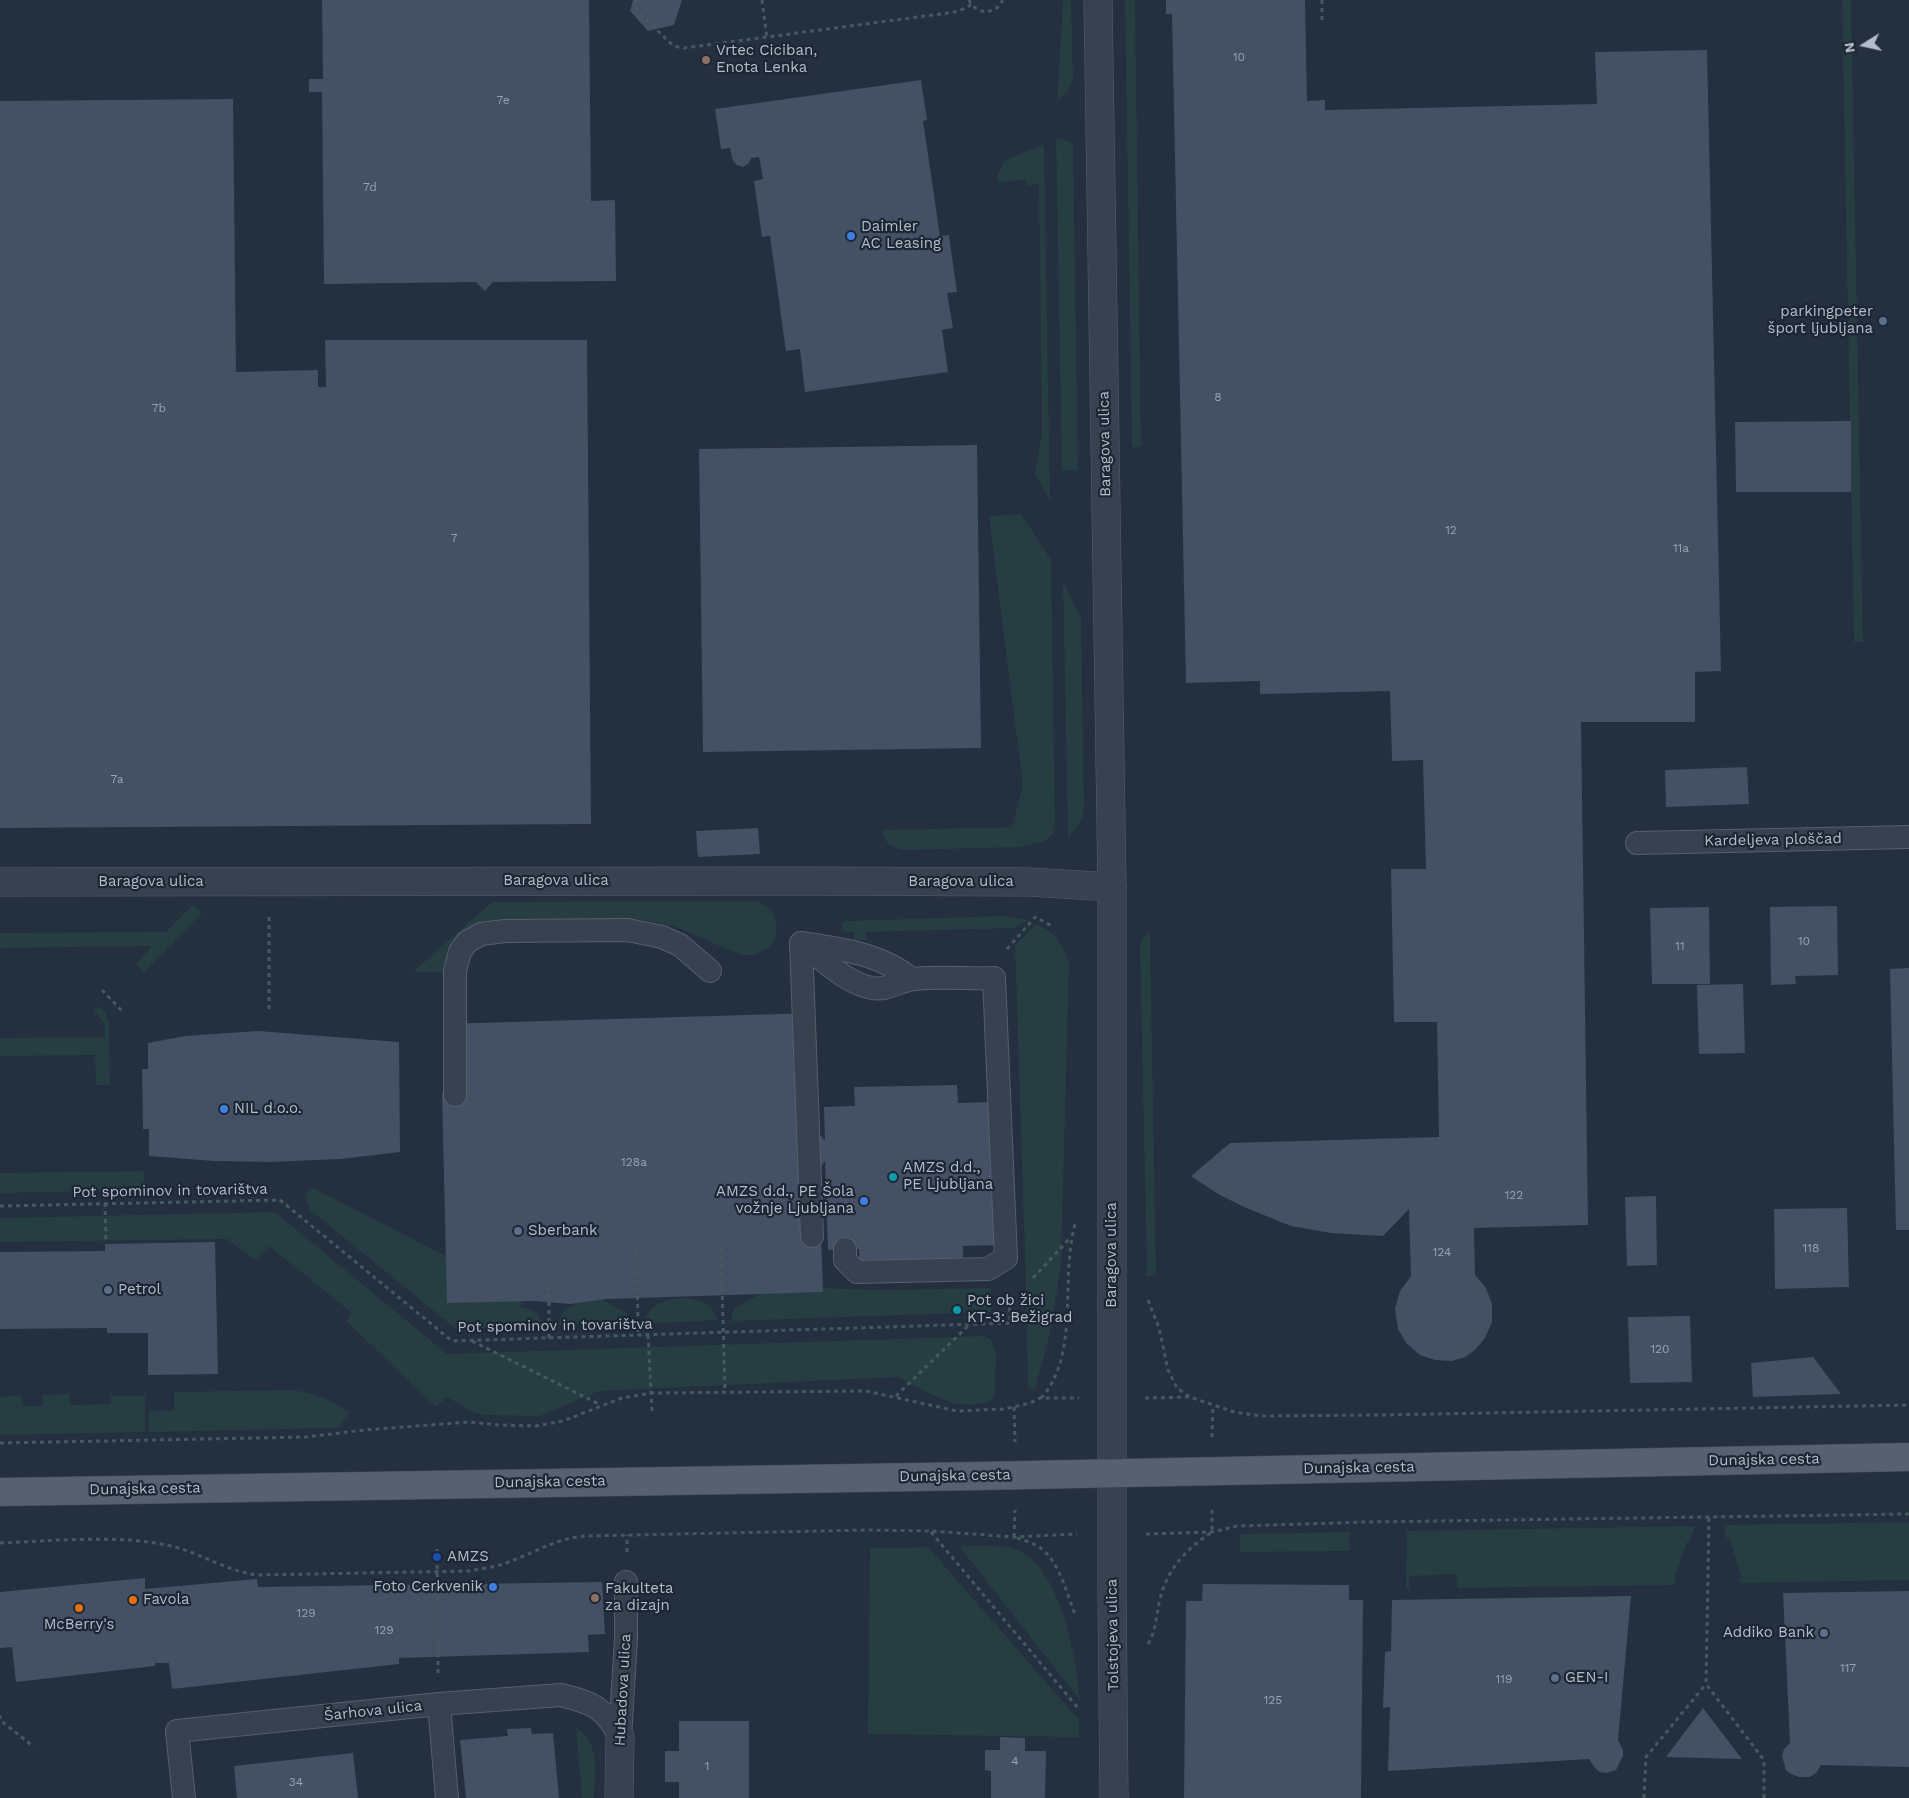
<!DOCTYPE html>
<meta charset="utf-8">
<style>
body{margin:0}
#map{position:relative;width:1909px;height:1798px;overflow:hidden;background:#242f40;font-family:"Work Sans",sans-serif}
canvas{display:block}
.north{position:absolute;left:1839px;top:20px;width:50px;height:50px;-webkit-text-stroke:4px #1d2635;paint-order:stroke;rotate:260deg;font-size:14px;font-weight:700;line-height:20px;text-align:center;color:#b4bcca}
.north::after{content:'';display:block;margin:auto;width:18px;height:22px;background:#b4bcca;clip-path:polygon(50% 0,100% 100%,50% 72%,0 100%)}
</style>
<div id="map">
<canvas width="1909" height="1798"></canvas>
<div class="north">N</div>
</div>
<script>
const g = document.querySelector('canvas').getContext('2d');
g.lineJoin = 'round';
function fillPath(path, color) { g.fillStyle = color; g.fill(path, 'evenodd'); }
function trace(path, color, width, dash) { g.strokeStyle = color; g.lineWidth = width; g.lineCap = dash ? 'butt' : 'round'; g.setLineDash(dash || []); g.stroke(path); }
function write(font, color, halo, rows, align = 'center') {
  g.font = font + ' "Work Sans",sans-serif'; g.lineWidth = 4.5; g.setLineDash([]); g.textBaseline = 'middle'; g.strokeStyle = halo; g.fillStyle = color; for (const [text, x, y, turn = 0] of rows) {
    g.save(); g.translate(x, y); g.rotate((+turn || 0) * Math.PI / 180); g.textAlign = isNaN(turn) ? turn : align; if (halo) g.strokeText(text, 0, 0); g.fillText(text, 0, 0); g.restore();
  }
}
fillPath(new Path2D(`
 M1063,0H1071L1073,80L1068,91L1057,102Z
 M1125,0H1135L1141,447H1132Z
 M1842,0H1851L1863,642H1854Z
 M1060,138L1070,142L1073,147L1078,470H1062L1056,139Z
 M1044,144L1050,501L1035,474L1042,432L1039,184L1027,186L1026,180L998,182V175L1004,161Z
 M1021,514L1051,560L1055,825L1053,834L1045,841L1021,847L903,850C892,848 883,842 882,830L1012,827L1023,785L989,516Z
 M1063,580L1081,619L1084,808L1081,821L1068,838Z
 M757,901L771,909L777,925L776,934L773,942L768,948L754,955H743L729,950L674,926L633,918L487,921L476,924L447,972H413L492,902Z
 M193,905L202,913L144,972L136,964L152,946L0,948V933L166,932Z
 M1003,916L1028,920L1015,928L866,932L867,940L854,941V932H845L843,930L842,923L847,921Z
 M1036,924C1055,932 1062,942 1069,961L1061,1266L1049,1337L1035,1389L1028,1388L1026,1287L1015,945Z
 M1150,931L1156,1276H1147L1140,947L1143,937Z
 M98,1006L105,1012L109,1023L110,1085H96L95,1055L0,1056V1038L105,1037V1024L94,1011Z
 M144,1171V1190L0,1193V1173Z
 M309,1188H313L446,1256L521,1300V1307C532,1310 541,1312 542,1326L456,1329L310,1210L305,1196Z
 M275,1212L447,1354L984,1336L990,1339L996,1352L995,1395L989,1402L971,1405L956,1404L932,1395L898,1377L599,1391L540,1416L485,1415L473,1412L447,1397L436,1407L346,1321L352,1313L269,1246L255,1260L227,1239L0,1242V1218Z
 M785,1287L882,1290L991,1288L992,1312L731,1321L734,1309L761,1293H785Z
 M675,1298C693,1298 713,1299 717,1320L643,1324C650,1306 657,1303 675,1298Z
 M603,1300L627,1313L628,1323L556,1325L564,1310L581,1301Z
 M290,1390C313,1392 331,1399 349,1413L338,1428L149,1432V1411L174,1410V1392Z
 M69,1394L70,1405L111,1404V1396H145V1432L0,1435V1397L22,1395L23,1406H43V1395Z
 M1909,1522V1580L1740,1583L1739,1579L1741,1577L1730,1539H1727L1723,1525Z
 M1695,1526L1690,1541L1687,1542L1674,1579L1677,1580L1675,1585L1457,1588L1456,1574L1409,1576V1589H1406L1407,1531Z
 M1349,1532V1551L1240,1552V1534Z
 M959,1546C977,1547 1000,1543 1017,1550C1060,1566 1077,1659 1080,1700Z
 M928,1547L1079,1720V1737L868,1734L870,1548Z
 M576,1727C601,1745 595,1770 594,1798H582Z`), '#263d41');
fillPath(new Path2D(`
 M322,0H589L591,201L615,200L616,281L493,282L485,291L476,282L324,284L322,92H309V79H323Z
 M633,0H682L674,25L648,31L630,11Z
 M1166,0H1305L1307,101L1325,100V110L1597,104L1595,52L1707,50L1721,671L1695,672V722H1581L1588,1225L1474,1228L1475,1275L1486,1288L1492,1304V1322L1485,1338L1475,1350L1465,1357L1452,1361L1435,1360L1420,1355L1406,1343L1398,1329L1395,1309L1400,1291L1411,1276L1409,1209L1383,1236L1331,1233L1291,1226L1244,1207L1218,1194L1191,1176L1230,1143L1439,1137L1437,1022H1394L1391,869H1426L1423,760L1392,761L1390,691L1260,694V681L1186,683L1172,14H1166Z
 M921,80L927,120L923,121L940,236L949,235L957,292L947,293L953,328L942,330L948,372L805,392L800,349L786,351L770,236L762,237L754,181L763,179L759,157L751,158L749,163L743,167L737,165L733,161L730,148L721,149L715,109Z
 M233,99L236,372L318,370V387H326L325,340H587L591,824L0,828V101Z
 M1851,421V492H1736L1735,422Z
 M977,445L981,748L703,752L699,449Z
 M1747,767L1749,804L1666,807L1665,770Z
 M758,828L760,854L698,857L696,831Z
 M1837,906L1838,975L1795,976L1796,984L1771,985L1770,907Z
 M1709,907L1710,984H1652L1650,908Z
 M1909,968V1230H1896L1890,969Z
 M1743,984L1745,1053L1699,1054L1697,985Z
 M814,1013L819,1134L825,1141L824,1107L855,1106L854,1087L957,1085L958,1103L993,1102L997,1245L963,1246V1263L860,1266L859,1249L828,1250L825,1161L819,1171L823,1292L607,1299L570,1304L534,1301L447,1303L442,1093L446,1094L443,1024Z
 M258,1031L399,1042L400,1152L341,1159L271,1162L214,1161L149,1156V1129H143L142,1069H148V1043L185,1036Z
 M1656,1196L1657,1265L1627,1266L1625,1197Z
 M1847,1208L1849,1287L1775,1289L1774,1209Z
 M215,1242L218,1374L148,1375V1333H107V1328L0,1329V1252L105,1251V1244Z
 M1690,1316L1692,1382L1630,1383L1628,1317Z
 M1813,1357L1841,1394L1753,1397L1751,1363Z
 M145,1578V1589L257,1579L258,1587L602,1582L605,1634L588,1635L589,1652L399,1658V1664L172,1689L169,1663H155V1666L16,1682L12,1647L0,1648V1592Z
 M1203,1584L1349,1585V1600H1363L1361,1798H1184L1186,1601H1202Z
 M1909,1591V1767L1821,1765L1817,1772L1810,1777H1799L1791,1774L1786,1770L1782,1756L1784,1749L1790,1743L1783,1593Z
 M1631,1596L1618,1740L1623,1750V1756L1616,1770L1606,1773L1600,1772L1595,1768L1589,1759L1388,1771L1390,1707L1383,1708L1385,1652L1391,1651L1392,1600Z
 M1703,1708L1742,1759L1666,1757Z
 M679,1721H749V1798H679V1782H665V1751H679Z
 M531,1728L532,1734L553,1733L559,1798H466L460,1740L508,1736L507,1729Z
 M1000,1737L1025,1738V1751H1046L1045,1798H991V1771L985,1770V1750H1000Z
 M353,1753L358,1798H237L234,1766Z`), '#445064');
const service = new Path2D(`
 M1637,843L1909,837
 M801,943C821,958 847,984 872,988C887,991 899,981 913,979C939,976 968,979 994,978L1006,1258L988,1269L857,1272L845,1260V1249
 M801,943L812,1236
 M803,943C844,950 878,953 912,979
 M455,1095V971L460,952L467,942L481,934L505,931L628,930L662,937L680,945L710,971
 M439,1704L447,1798
 M620,1737L626,1639V1582
 M184,1798L177,1731L439,1704L561,1695C593,1703 604,1707 620,1737`);
const minor = new Path2D(`
 M0,882L802,881L1029,882L1112,887
 M619,1798L620,1737`);
const tertiary = new Path2D(`
 M1098,0L1112,887V1589L1114,1798`);
const primary = new Path2D(`
 M0,1492L979,1476L1909,1457`);
trace(service, '#565f6d', 24);
trace(minor, '#565f6d', 29);
trace(tertiary, '#565f6d', 29);
trace(primary, '#414a59', 29);
trace(new Path2D(`
 M636,0L634,4C640,16 649,21 658,31C667,39 670,47 684,48L948,13L959,11L971,5
 M762,0L767,38
 M969,0C972,8 979,11 987,12L997,8L1003,0
 M1322,0V20
 M269,917V1012
 M1007,949L1035,917L1052,926
 M102,990L123,1012
 M105,1203L106,1243
 M0,1206L280,1200L452,1341L1010,1323L1009,1294
 M637,1248L638,1335
 M721,1248L725,1392
 M1033,1278L1070,1238
 M1148,1300L1159,1328L1168,1370L1177,1388L1190,1397
 M648,1335L652,1412
 M549,1338V1282
 M472,1341L601,1405
 M896,1396L969,1325
 M1041,1398C1081,1355 1059,1275 1076,1221
 M1145,1398L1190,1397L1234,1412L1262,1416L1381,1415L1909,1405
 M1014,1407L1015,1442
 M1212,1437L1213,1405
 M0,1443L306,1437L365,1430L469,1422L499,1425L536,1426L563,1421L622,1398L652,1393L866,1391L957,1411L1004,1409L1030,1403L1040,1398H1079
 M1709,1518L1706,1684L1764,1760V1798
 M931,1532L1078,1708
 M1146,1534L1212,1532L1237,1526L1368,1522L1909,1514
 M1014,1537L1015,1510
 M1017,1538C1024,1540 1033,1543 1039,1547C1060,1561 1067,1595 1076,1617
 M0,1543C53,1541 120,1534 171,1546C201,1553 226,1571 257,1575L469,1571C479,1569 490,1568 500,1565C529,1556 553,1539 584,1536L867,1530L931,1531L1014,1537L1077,1534
 M437,1549L438,1673
 M627,1552V1535
 M1148,1644C1156,1631 1156,1617 1159,1603C1166,1570 1185,1550 1212,1532V1506
 M0,1715V1720L34,1747
 M1644,1798L1646,1757L1706,1684`), '#445a5e', 3, [4, 4]);
trace(service, '#384150', 22);
trace(minor, '#384150', 28);
trace(tertiary, '#384150', 28);
trace(primary, '#566070', 28);
for (const [x, y, r, color] of [
 [706,60,5,"#8d6e63"],
 [851,236,5,"#3f7fe0"],
 [1883,321,5,"#5c6f8a"],
 [224,1109,5,"#3f7fe0"],
 [893,1177,5,"#0f9aa8"],
 [864,1201,5,"#3f7fe0"],
 [518,1231,5,"#5c6f8a"],
 [108,1290,5,"#5c6f8a"],
 [957,1310,5,"#0f9aa8"],
 [437,1557,5,"#1a4fb4"],
 [493,1587,5,"#3f7fe0"],
 [595,1598,5,"#8d6e63"],
 [133,1600,5,"#e8710a"],
 [79,1608,5,"#e8710a"],
 [1824,1633,5,"#5c6f8a"],
 [1555,1678,5,"#5c6f8a"]
]) { const dot = new Path2D(); dot.arc(x, y, r, 0, 2 * Math.PI); g.fillStyle = color; g.fill(dot); trace(dot, '#1d2635', 2); }
write('12px', '#98a1b0', null, [
 ["10",1239,57],
 ["7e",503,100],
 ["7d",370,187],
 ["8",1218,397],
 ["7b",159,408],
 ["12",1451,530],
 ["7",454,538],
 ["11a",1681,548],
 ["7a",117,779],
 ["10",1804,941],
 ["11",1680,946],
 ["128a",634,1162],
 ["122",1514,1195],
 ["118",1811,1248],
 ["124",1442,1252],
 ["120",1660,1349],
 ["129",306,1613],
 ["129",384,1630],
 ["117",1848,1668],
 ["119",1504,1679],
 ["125",1273,1700],
 ["4",1015,1761],
 ["1",707,1766],
 ["34",296,1782]
]);
write('15px', '#b4bcca', '#1d2635', [
 ["Vrtec Ciciban,",716,51],
 ["Enota Lenka",716,68],
 ["Daimler",861,227],
 ["AC Leasing",861,244],
 ["parkingpeter",1873,312,"right"],
 ["šport ljubljana",1873,329,"right"],
 ["NIL d.o.o.",234,1109],
 ["AMZS d.d.,",903,1168],
 ["PE Ljubljana",903,1185],
 ["AMZS d.d., PE Šola",854,1192,"right"],
 ["vožnje Ljubljana",854,1209,"right"],
 ["Sberbank",528,1231],
 ["Petrol",118,1290],
 ["Pot ob žici",967,1301],
 ["KT-3: Bežigrad",967,1318],
 ["AMZS",447,1557],
 ["Foto Cerkvenik",483,1587,"right"],
 ["Fakulteta",605,1589],
 ["za dizajn",605,1606],
 ["Favola",143,1600],
 ["McBerry's",79,1625,"center"],
 ["Addiko Bank",1814,1633,"right"],
 ["GEN-I",1565,1678]
], 'left');
write('15px', '#b4bcca', '#1d2635', [
 ["Baragova ulica",1105,444,-91],
 ["Kardeljeva ploščad",1773,840,-1],
 ["Baragova ulica",556,881],
 ["Baragova ulica",151,882],
 ["Baragova ulica",961,882],
 ["Pot spominov in tovarištva",170,1191,-1],
 ["Baragova ulica",1112,1255,-90],
 ["Pot spominov in tovarištva",555,1326,-1],
 ["Dunajska cesta",1764,1460,-1],
 ["Dunajska cesta",1359,1468,-1],
 ["Dunajska cesta",955,1476,-1],
 ["Dunajska cesta",550,1482,-1],
 ["Dunajska cesta",145,1489,-1],
 ["Tolstojeva ulica",1113,1635,-91],
 ["Hubadova ulica",623,1690,-87],
 ["Šarhova ulica",373,1711,-6]
]);
</script>
